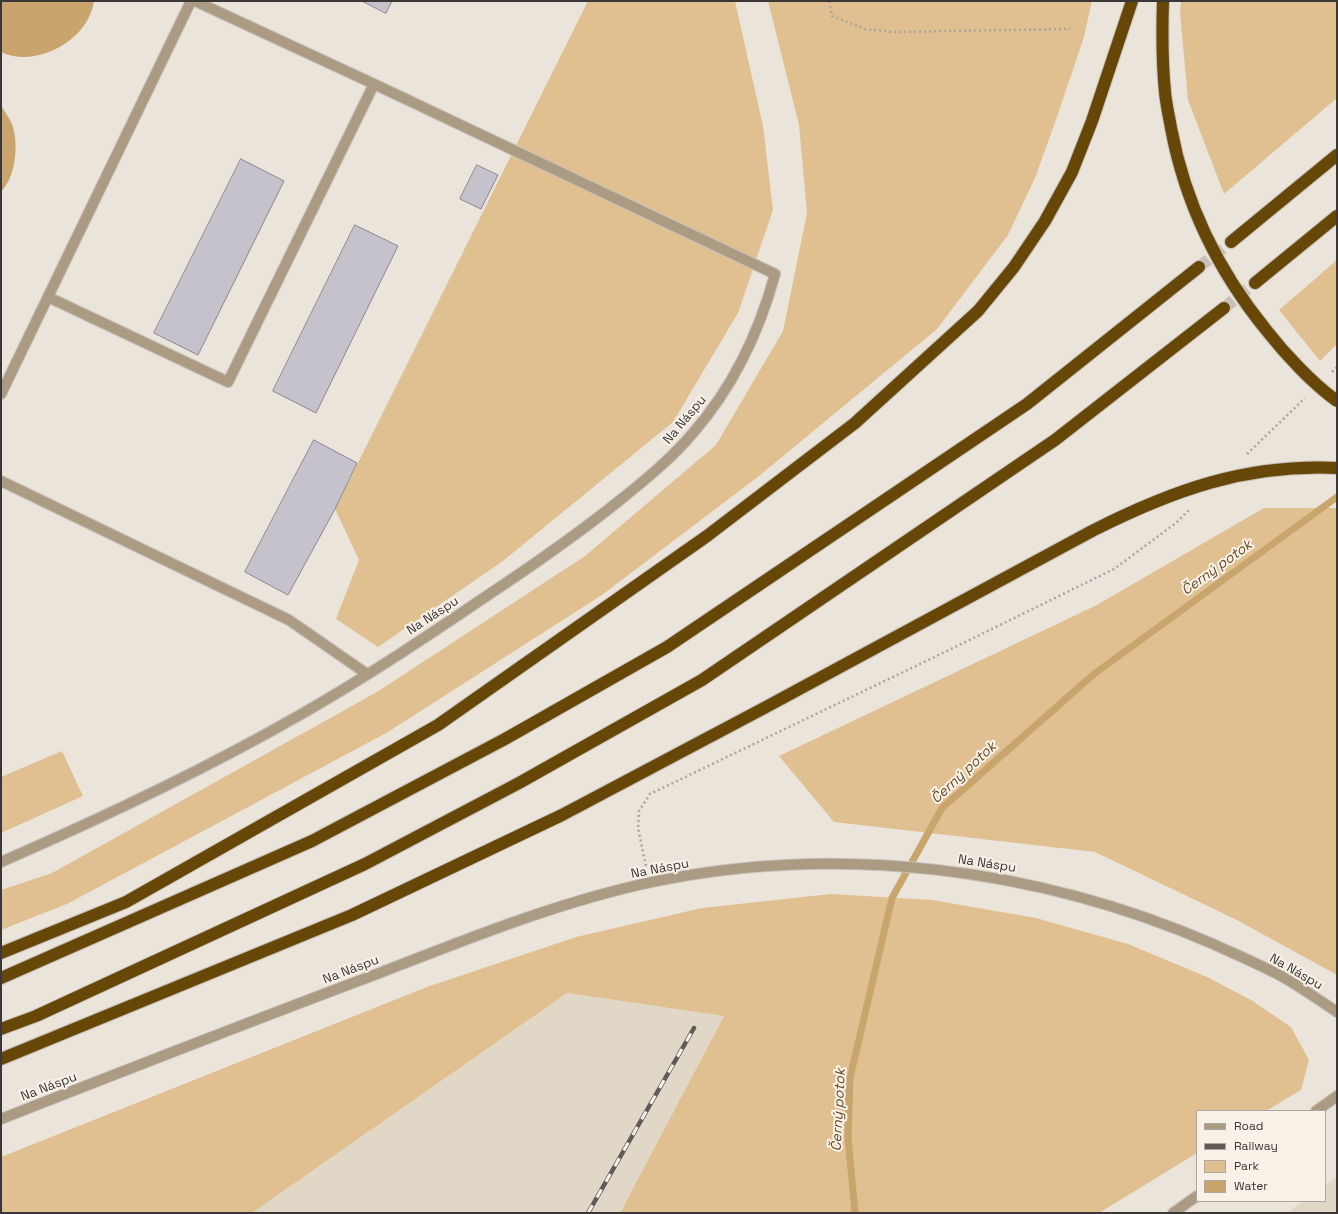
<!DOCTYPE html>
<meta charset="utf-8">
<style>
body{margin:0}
#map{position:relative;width:1338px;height:1214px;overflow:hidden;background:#eae4db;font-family:"Space Grotesk",sans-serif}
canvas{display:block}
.frame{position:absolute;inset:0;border:2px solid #3a3734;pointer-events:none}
.legend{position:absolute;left:1196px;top:1110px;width:130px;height:92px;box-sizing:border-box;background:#f7f1e8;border:1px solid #aba7a0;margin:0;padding:5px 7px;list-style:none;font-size:12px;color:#3a3734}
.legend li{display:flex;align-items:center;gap:8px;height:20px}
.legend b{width:20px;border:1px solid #aba7a0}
</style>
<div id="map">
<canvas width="1338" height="1214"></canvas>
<div class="frame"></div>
<ul class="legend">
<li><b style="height:5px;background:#ab9b83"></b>Road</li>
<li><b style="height:5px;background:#5f5b57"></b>Railway</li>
<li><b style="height:11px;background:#e0c091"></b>Park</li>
<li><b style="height:11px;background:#c9a56d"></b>Water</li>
</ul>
</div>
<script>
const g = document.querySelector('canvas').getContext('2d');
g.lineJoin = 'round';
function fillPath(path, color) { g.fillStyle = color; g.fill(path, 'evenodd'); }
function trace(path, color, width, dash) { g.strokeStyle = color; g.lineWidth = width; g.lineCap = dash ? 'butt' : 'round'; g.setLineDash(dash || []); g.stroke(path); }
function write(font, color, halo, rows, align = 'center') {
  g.font = font + ' "Space Grotesk",sans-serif'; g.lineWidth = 4; g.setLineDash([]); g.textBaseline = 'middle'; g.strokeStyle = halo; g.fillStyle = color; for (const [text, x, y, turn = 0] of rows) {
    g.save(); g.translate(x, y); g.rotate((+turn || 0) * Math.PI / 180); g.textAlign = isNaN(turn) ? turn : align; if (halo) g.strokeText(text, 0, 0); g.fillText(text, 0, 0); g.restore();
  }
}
fillPath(new Path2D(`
 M567,993L724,1016L620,1213H252Z
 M1337,1177V1213H1287L1303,1201H1325V1185Z`), '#e1d7c7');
fillPath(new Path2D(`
 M588,1H735L763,126L773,210L738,313L673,422L503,561L378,647L336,619L359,560L335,509Z
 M768,1H1092L1084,37L1057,117L1035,178L1008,235L937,329L759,476L602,595L388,732L67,904L1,930V890L52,873L377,692L585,556L716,445L783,331L807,213L799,125Z
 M1181,1H1337V98L1224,194L1188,100L1180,13Z
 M1337,260V344L1320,361L1279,310Z
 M1264,508H1337V975L1237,920L1095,852L834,822L779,756L1095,606Z
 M62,751L83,796L1,833V777Z
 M831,894L932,900L1036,918L1128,944L1207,977L1251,1000L1291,1027L1309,1060L1301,1090L1266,1111H1197V1153L1099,1213H620L724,1016L567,993L252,1213H1V1157L427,987L576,937L702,908Z`), '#e0c091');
fillPath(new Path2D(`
 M1,1H94C89,40 36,69 1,52Z
 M1,105C4,111 9,117 12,124C19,144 16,176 1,192Z`), '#c9a56d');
trace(new Path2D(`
 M855,1213L848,1137L850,1078L892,898L942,808L1094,674L1337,497`), '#c9a56d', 7);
const building = new Path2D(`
 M362,1H392L386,13Z
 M241,159L284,181L198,355L154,333Z
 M477,165L498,175L481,209L460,199Z
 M355,225L398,246L316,413L273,391Z
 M314,440L357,463L335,509L288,595L245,572Z`);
fillPath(building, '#c6c2cb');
trace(building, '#8a868f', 1);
trace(new Path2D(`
 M1199,267L1231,242
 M1224,308L1255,283`), '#c7c1ba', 12, [12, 6]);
const minor = new Path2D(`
 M48,297L228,382L374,84L195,1
 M1,394L191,1
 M1,481L289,620L367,674
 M1,862C102,818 202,771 298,716C367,677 432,633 497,589C539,561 580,532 619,501C645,480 671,459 693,433C733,387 759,333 775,274L374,84
 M1316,1111L1337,1096
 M1,1119C126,1070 251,1021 377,974C467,939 558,902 652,882C840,843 1038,868 1213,944C1237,955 1261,965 1283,977C1302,988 1319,1000 1337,1012
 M1173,1213L1197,1196`);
const highway = new Path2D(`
 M1231,242L1337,155
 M1255,283L1337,216
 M1,953L126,902L438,725L707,536L855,423L978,311L1014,267L1045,221L1072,172L1092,121L1132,1
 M1,978L312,841L505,739L667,647L1027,404L1199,267
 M1,1029L36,1016L365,864L519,783L702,680L1055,440L1224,308
 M1,1059L352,915L562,815L766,707L1092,531`);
trace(minor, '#c7c1ba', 12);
trace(highway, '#c7c1ba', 14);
trace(new Path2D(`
 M829,1L832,16L865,29L892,32L1070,29
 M1332,372L1337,367
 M1247,454L1305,398
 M646,866L638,828L639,811L650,794L947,651L1114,569L1176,523L1190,509`), '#aaa59e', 2.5, [2, 3]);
trace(minor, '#ab9b83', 10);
trace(highway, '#674707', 12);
const rail = new Path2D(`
 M588,1213L694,1028`);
trace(rail, '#5f5b57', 4.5);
trace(rail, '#f7f1e8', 3, [9]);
const highwayBridge = new Path2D(`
 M1163,1C1162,31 1162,62 1165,92C1166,104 1169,116 1171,128C1185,203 1218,271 1267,331C1285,354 1313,384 1337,401
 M1092,531C1173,490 1245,464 1337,468`);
trace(highwayBridge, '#c7c1ba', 14, []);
trace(highwayBridge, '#674707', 12);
write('13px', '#3a3734', '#f7f1e8', [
 ["Na Náspu",685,420,-50],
 ["Na Náspu",433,616,-33],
 ["Na Náspu",987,864,9],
 ["Na Náspu",660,869,-11],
 ["Na Náspu",351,970,-21],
 ["Na Náspu",1296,972,30],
 ["Na Náspu",49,1087,-21]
]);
write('italic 14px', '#644a1f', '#f7f1e8', [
 ["Černý potok",1217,568,-36],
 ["Černý potok",964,773,-43],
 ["Černý potok",839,1110,-87]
]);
</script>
